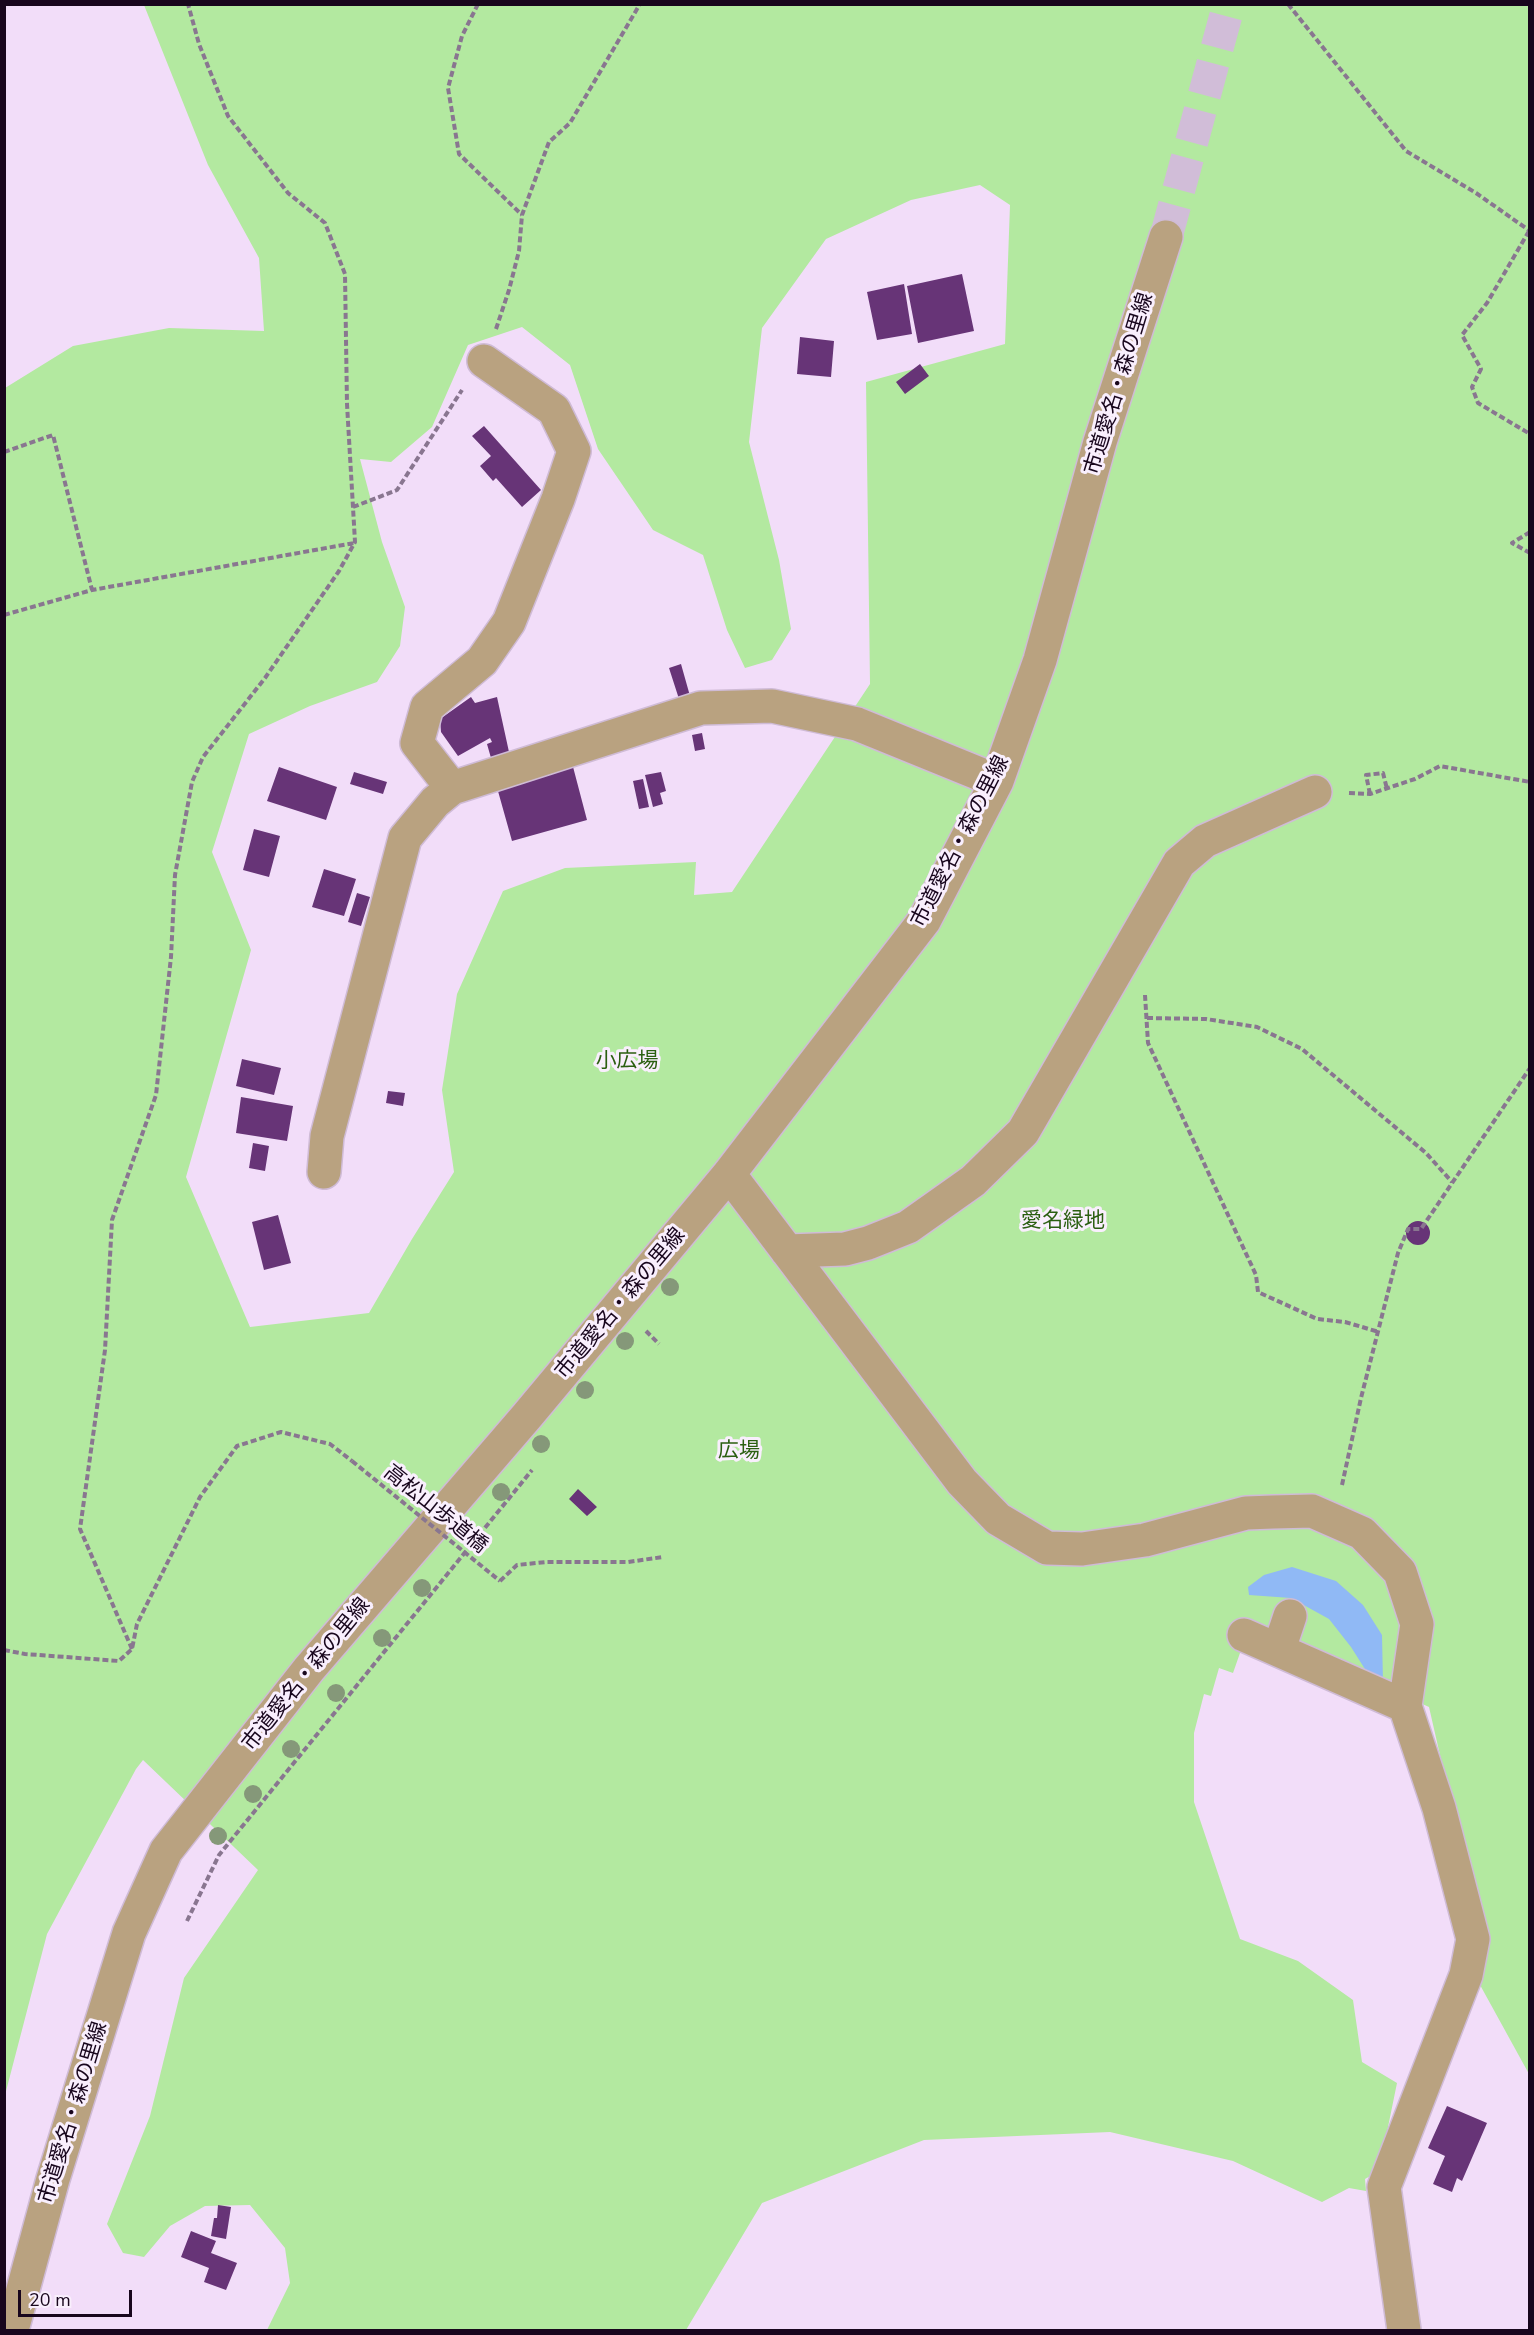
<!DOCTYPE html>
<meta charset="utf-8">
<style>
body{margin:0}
#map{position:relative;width:1534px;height:2335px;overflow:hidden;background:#f2ddf9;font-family:"Nunito Sans",sans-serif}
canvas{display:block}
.frame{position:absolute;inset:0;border:6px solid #18061d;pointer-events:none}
.scale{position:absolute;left:18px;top:2290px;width:114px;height:27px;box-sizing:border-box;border:3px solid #18061d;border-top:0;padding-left:8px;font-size:18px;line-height:21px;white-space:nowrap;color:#18061d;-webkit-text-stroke:4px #f9effd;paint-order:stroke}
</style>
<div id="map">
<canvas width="1534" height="2335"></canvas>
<div class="frame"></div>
<div class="scale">20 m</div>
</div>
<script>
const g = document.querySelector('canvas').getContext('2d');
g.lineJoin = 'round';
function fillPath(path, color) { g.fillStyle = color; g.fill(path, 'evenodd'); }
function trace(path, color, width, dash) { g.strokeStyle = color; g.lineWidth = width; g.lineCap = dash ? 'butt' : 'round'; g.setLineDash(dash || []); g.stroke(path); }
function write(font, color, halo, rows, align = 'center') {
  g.font = font + ' "Nunito Sans","Noto Sans JP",sans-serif'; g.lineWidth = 6; g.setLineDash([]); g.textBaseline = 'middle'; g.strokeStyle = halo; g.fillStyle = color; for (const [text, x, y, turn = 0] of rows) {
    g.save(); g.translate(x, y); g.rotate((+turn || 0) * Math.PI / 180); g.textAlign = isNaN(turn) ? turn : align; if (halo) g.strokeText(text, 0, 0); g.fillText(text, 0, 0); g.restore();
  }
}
fillPath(new Path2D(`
 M144,5H1529V2074L1474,1974L1483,1943L1429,1707L1275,1638L1240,1653L1233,1673L1219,1668L1211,1696L1204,1694L1194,1733V1802L1240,1939L1298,1961L1353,2000L1362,2062L1397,2083L1379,2171L1365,2179L1366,2191L1349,2188L1322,2202L1233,2161L1110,2132L924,2140L762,2203L686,2330H267L290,2283L285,2248L250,2205L205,2206L170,2226L144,2257L123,2253L107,2224L150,2116L184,1978L258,1870L143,1760L136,1769L47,1934L5,2095V388L73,346L169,328L264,331L259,258L208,165ZM980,185L1010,205L1005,344L866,382L870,684L732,892L694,895L696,862L565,868L503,891L457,994L442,1090L454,1172L412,1239L369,1313L250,1327L186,1177L251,950L212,852L249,734L310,706L377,682L400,646L405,607L382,542L360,459L391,462L432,427L468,345L522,327L570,365L598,449L653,530L703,555L727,630L745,668L772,660L791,629L779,560L749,442L762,328L826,239L911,200Z`), '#b3e9a0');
fillPath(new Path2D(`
 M1292,1567L1336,1581L1363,1605L1382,1635L1383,1683L1375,1685L1351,1647L1329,1619L1291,1598L1249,1595L1248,1587L1264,1575Z`), '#90b9f5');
fillPath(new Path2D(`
 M962,274L974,331L918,343L907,286Z
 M904,284L912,334L877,340L867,292Z
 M800,337L834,341L831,377L797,374Z
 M920,364L929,376L905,394L896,382Z
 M484,426L541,490L522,507L496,478L493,481L480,466L491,456L472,436Z
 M681,664L690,696L679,699L669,668Z
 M471,697L475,703L497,697L509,752L491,758L487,744L492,742L490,738L458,756L441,732L440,719Z
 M702,733L705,749L695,751L692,735Z
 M572,763L587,820L512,841L496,784Z
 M279,767L337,787L326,820L267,801Z
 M354,772L387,782L383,794L350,784Z
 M661,772L666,791L660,793L663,804L653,807L645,775Z
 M643,779L649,807L639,809L633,781Z
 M254,829L280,836L269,877L243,870Z
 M324,869L356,879L344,916L312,907Z
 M357,893L370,897L361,926L348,922Z
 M242,1059L281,1068L274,1095L236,1086Z
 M388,1091L405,1093L403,1106L386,1103Z
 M241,1097L293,1106L287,1141L236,1133Z
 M253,1143L269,1146L265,1171L249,1168Z
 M278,1215L291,1263L264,1270L252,1222Z
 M1406 1233a12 12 0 1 1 24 0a12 12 0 1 1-24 0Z
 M578,1489L597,1507L587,1516L569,1499Z
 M1447,2106L1487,2123L1462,2181L1457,2178L1452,2192L1433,2184L1445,2156L1428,2148Z
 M218,2205L231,2207L226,2239L211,2236L214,2218H217Z
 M191,2231L216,2241L211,2253L237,2263L226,2290L204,2282L209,2268L181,2257Z`), '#673477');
trace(new Path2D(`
 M1166,237L1229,4`), '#d1bdd8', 33, [33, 16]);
const minor = new Path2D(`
 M452,788L417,743L427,707L482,661L509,622L558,499L574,451L554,410L484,361
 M324,1172L327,1136L405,838L435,802L452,788L701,708L772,706L857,724L997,781
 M729,1174L962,1482L998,1519L1047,1548L1082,1549L1145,1540L1246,1513L1273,1512L1312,1511L1362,1533L1400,1572L1417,1624L1405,1706L1439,1808L1473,1939L1466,1975L1384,2187L1404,2330
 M787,1251L845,1249L868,1243L908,1227L973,1181L1023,1132L1179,863L1205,841L1315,792
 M1244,1635L1405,1706
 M1279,1649L1290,1616
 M12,2330L53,2179L129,1933L166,1851L309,1669L527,1416L729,1174L924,921L997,781L1040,660L1100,442L1166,237`);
trace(minor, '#cfbbd6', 36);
trace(new Path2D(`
 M478,4L462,36L448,88L459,154L522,215
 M1288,4L1406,151L1476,193L1530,231
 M1529,231L1487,303L1462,335L1481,369L1472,387L1478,403L1530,434
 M496,329L509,290L519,251L522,215L549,142L570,123L640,4
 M4,452L53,435L92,590
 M353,507L397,490L462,390
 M1530,532L1512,543L1530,553
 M4,615L92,590L354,543
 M1349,793L1370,794L1415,779L1440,766L1530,782
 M1370,794L1366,775L1383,773L1387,789
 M1145,995L1148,1043L1256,1275L1258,1292L1317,1319L1345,1322L1379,1332
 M1147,1018L1206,1019L1257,1027L1302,1049L1426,1153L1452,1182
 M646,1331L659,1344
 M1342,1485L1361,1398L1398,1253L1408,1229H1421L1530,1068
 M500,1581L517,1565L546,1562H628L663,1557
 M132,1649L80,1529L105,1350L112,1220L156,1095L171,957L175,875L192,782L203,757L265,678L339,571L355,542L347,404L345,274L325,223L288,193L228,116L199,44L188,4
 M4,1650L25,1654L119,1661L132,1649L137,1624L200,1497L237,1446L281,1432L330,1444L352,1461
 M187,1921L219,1855L532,1470`), '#897690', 4, [6, 3]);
trace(minor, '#b9a280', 33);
trace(new Path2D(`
 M352,1461L500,1581`), '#897690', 4, [6, 3]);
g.fillStyle = '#859879';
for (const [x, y] of [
 [670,1287],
 [625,1341],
 [585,1390],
 [541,1444],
 [501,1492],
 [422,1588],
 [382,1638],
 [336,1693],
 [291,1749],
 [253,1794],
 [218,1836]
]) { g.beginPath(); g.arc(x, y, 9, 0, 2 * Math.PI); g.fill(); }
write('21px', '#18061d', '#f9effd', [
 ["市道愛名・森の里線",1120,384,-73],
 ["市道愛名・森の里線",961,842,-63],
 ["市道愛名・森の里線",621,1304,-50],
 ["高松山歩道橋",435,1510,39],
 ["市道愛名・森の里線",307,1675,-51],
 ["市道愛名・森の里線",74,2113,-73]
]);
write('21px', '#2b5f11', '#f9effd', [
 ["小広場",627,1062],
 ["愛名緑地",1063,1222],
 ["広場",739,1452]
]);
</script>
